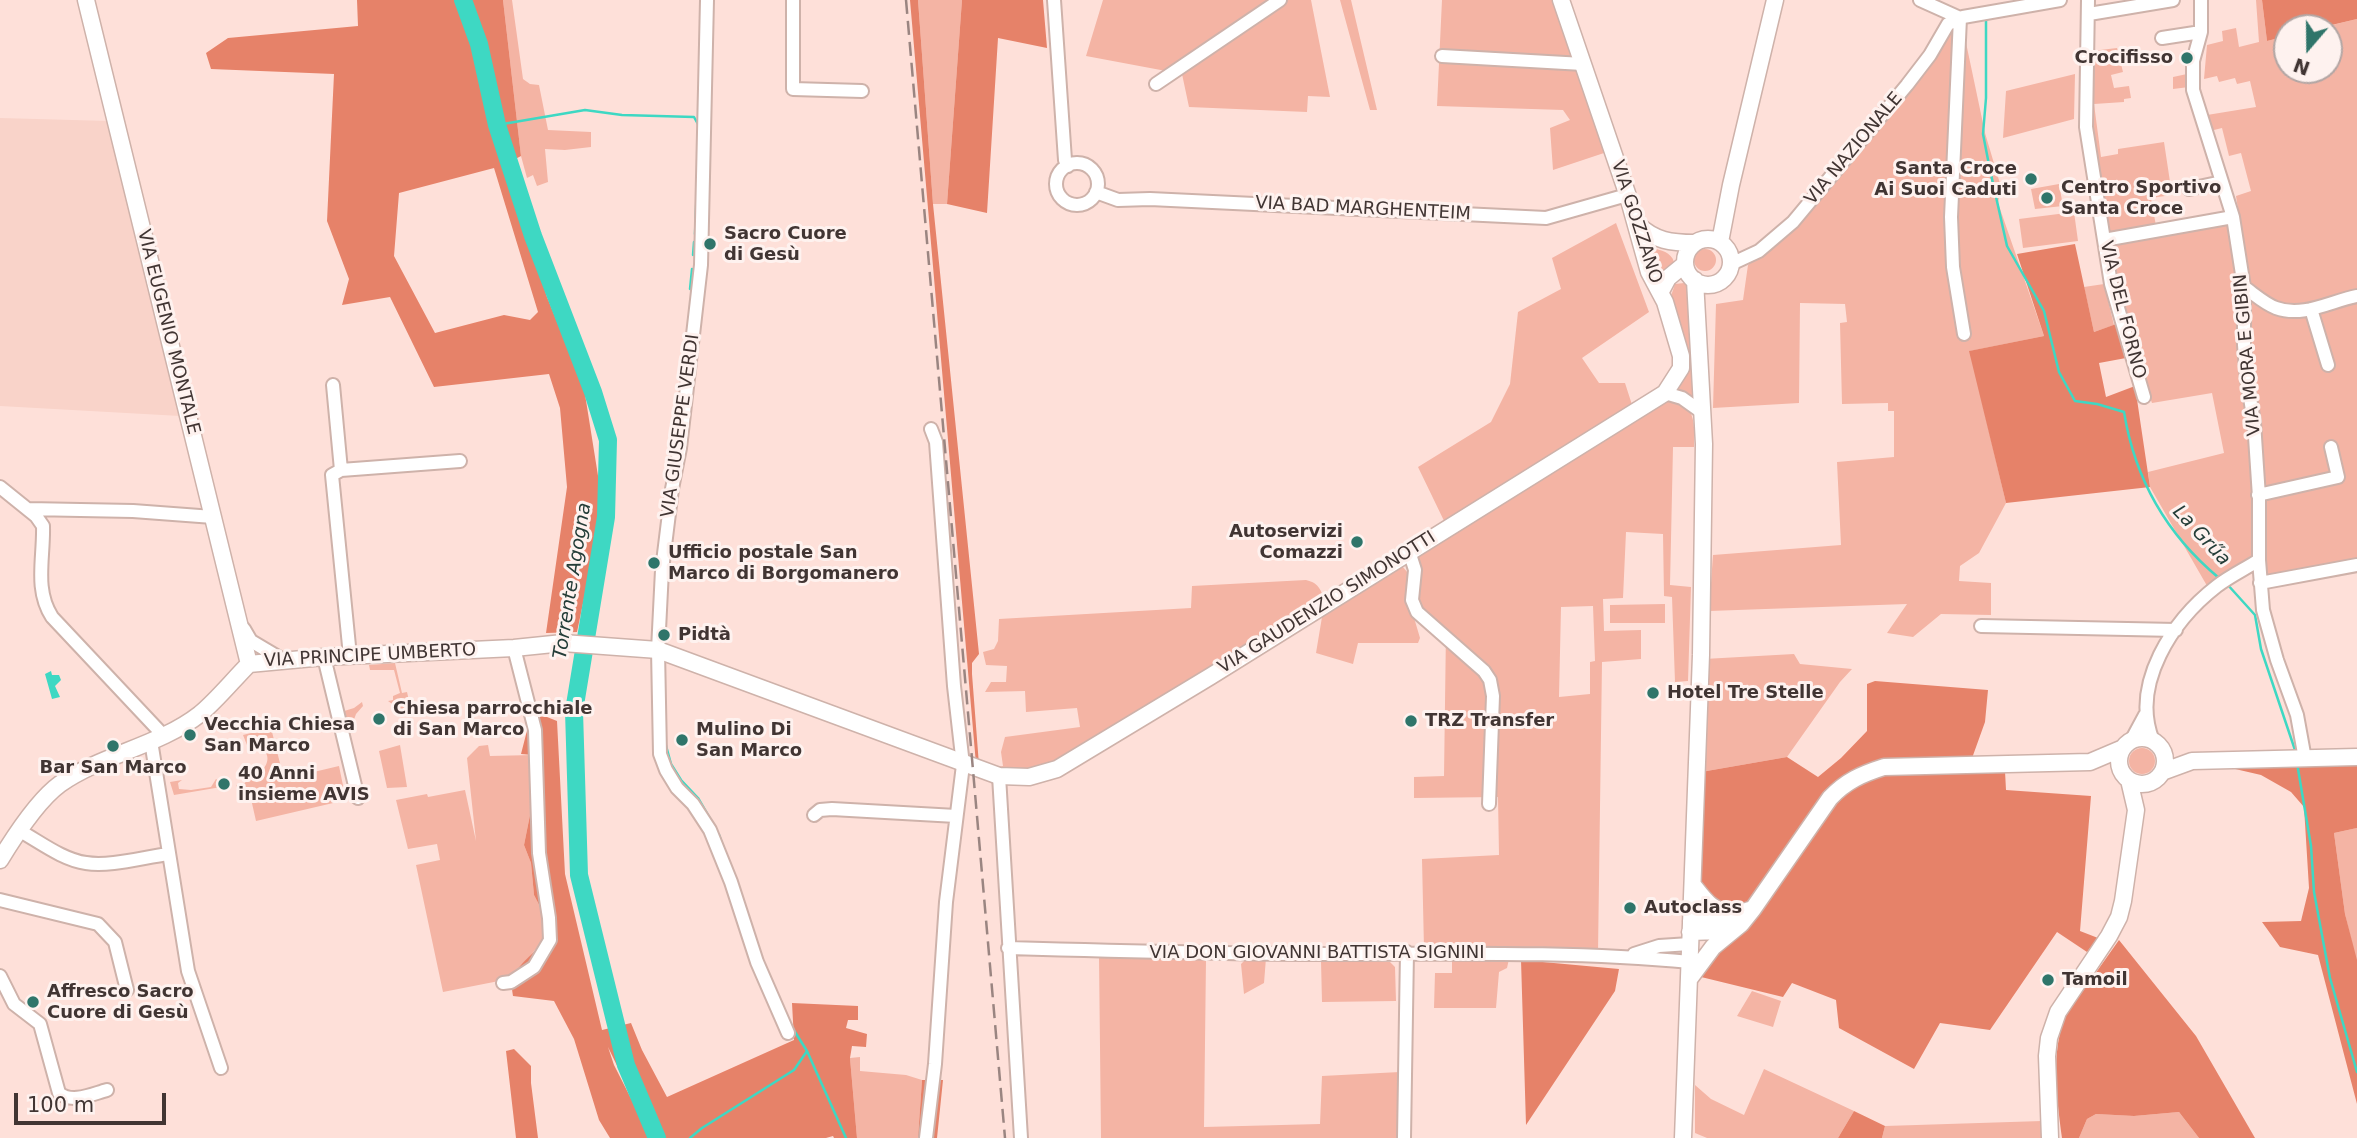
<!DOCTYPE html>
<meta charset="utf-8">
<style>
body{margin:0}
#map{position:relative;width:2357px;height:1138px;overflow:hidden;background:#fee0d9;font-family:"DejaVu Sans",sans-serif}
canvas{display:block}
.north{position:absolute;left:2273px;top:14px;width:70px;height:70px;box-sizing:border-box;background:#fef2ef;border:2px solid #b2a6a4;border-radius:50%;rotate:200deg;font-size:19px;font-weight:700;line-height:28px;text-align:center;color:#413533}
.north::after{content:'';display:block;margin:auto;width:24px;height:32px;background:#2f756a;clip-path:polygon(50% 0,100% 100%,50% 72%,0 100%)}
.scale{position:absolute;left:14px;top:1093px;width:152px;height:32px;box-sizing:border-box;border:4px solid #413533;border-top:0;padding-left:9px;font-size:21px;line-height:24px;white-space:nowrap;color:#413533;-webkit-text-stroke:5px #fef2ef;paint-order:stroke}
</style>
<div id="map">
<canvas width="2357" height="1138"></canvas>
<div class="north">N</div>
<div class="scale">100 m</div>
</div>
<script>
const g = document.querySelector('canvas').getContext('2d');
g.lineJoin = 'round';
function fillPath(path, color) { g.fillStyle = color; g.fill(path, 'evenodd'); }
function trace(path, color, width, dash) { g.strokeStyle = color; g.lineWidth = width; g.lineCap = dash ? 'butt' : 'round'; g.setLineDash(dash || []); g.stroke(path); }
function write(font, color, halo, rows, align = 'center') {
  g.font = font + ' "DejaVu Sans",sans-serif'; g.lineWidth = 6; g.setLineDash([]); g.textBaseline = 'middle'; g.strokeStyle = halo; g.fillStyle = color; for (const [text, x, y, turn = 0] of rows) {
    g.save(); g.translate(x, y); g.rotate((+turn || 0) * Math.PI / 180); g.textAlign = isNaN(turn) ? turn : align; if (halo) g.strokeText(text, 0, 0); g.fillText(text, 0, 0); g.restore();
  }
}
fillPath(new Path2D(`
 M0,118L109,121L180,416L0,406Z`), '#f9d3c9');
fillPath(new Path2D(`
 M503,0H512L523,79L530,84L539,85L548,130L591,132V147L565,150L545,149L548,182L537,186L533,175L527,178L521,156Z
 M918,0H962L947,204H933Z
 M1103,0H1311L1330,97L1308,96L1307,112L1189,107L1182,74L1086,56Z
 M1340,0H1351L1377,110H1370Z
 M1442,0H1553L1607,152L1553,170L1550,128L1570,120L1563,110L1437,106Z
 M2256,0H2262L2267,41L2287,36V70H2329V28H2320L2357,19V291L2285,310L2262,296L2249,281L2236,196L2251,191L2241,153L2229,156L2222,128L2210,131L2207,115L2256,107L2250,81L2237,84L2235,78L2219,82L2217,76L2204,79L2207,45L2223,41L2222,31L2236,28L2239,47L2259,42Z
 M1961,19L1985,133L2001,187L1998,203L2044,336L1970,351L2006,503L1979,553L1960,566L1959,581L1991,583V615L1941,614L1913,637L1887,633L1907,604L1709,611L1713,555L1841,545L1837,462L1894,457V411H1888V403L1842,404L1840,323L1847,322L1845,304L1800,303L1799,403L1713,408L1716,304L1743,300L1748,265L1777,242L1958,21L1953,267Z
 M2198,33H2204L2197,86L2173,89V77L2187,74Z
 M2117,48L2123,72L2111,75L2114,88L2129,86L2131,98L2124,99V102L2094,104L2101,157L2118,154V149L2164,142L2172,195L2151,198L2156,226L2106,237L2089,128L2092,51Z
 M2075,74L2074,119L2003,138L2006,91Z
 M2059,184L2063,206L2035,209L2031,189Z
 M2074,212L2078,241L2023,248L2019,219Z
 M2237,219L2262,546L2210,591L2150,487L2148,472L2224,453L2212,393L2152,403L2131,348L2106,241Z
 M1616,223L1649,312L1582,358L1599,383H1625L1634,411L1447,527L1418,467L1491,422L1510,384L1518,312L1561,289L1552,258Z
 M1652,248C1661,250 1671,252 1674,262L1670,272L1659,273L1655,269L1649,250Z
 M1694 260a11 11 0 1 1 22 0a11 11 0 1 1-22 0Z
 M1684,283L1688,284L1698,402L1673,389L1685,358L1671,296L1675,284Z
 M2104,284L2114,325L2094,332L2084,287Z
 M2248,285L2272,306L2313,310L2357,293V563L2266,581L2260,497L2343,479L2334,441L2326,443L2332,475L2262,490L2250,374Z
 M1667,398C1696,400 1695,426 1694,447H1673L1670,585L1691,587L1688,681L1675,682L1672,597L1664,596L1663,534L1626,532L1623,598L1603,599L1604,631L1641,630V659L1602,662L1598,952L1424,949L1422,859L1499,855L1498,797L1414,798V777L1444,776L1446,630L1423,612L1416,599L1421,567L1415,551ZM1593,606L1595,661L1590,662V694L1559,697L1561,607Z
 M1402,566L1408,573L1407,594L1420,638L1418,643H1358L1353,664L1316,653L1322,617L1394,568Z
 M1306,580C1320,583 1322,592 1325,604L1044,774L989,768L1003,766L1001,752L1005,737L1080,727L1077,708L1026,712L1025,691L985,692L991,682H1006L1007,666L986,665L983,652L994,649L998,641L999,619L1191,608L1192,586Z
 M1665,604V623H1610V605Z
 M1794,654L1800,664L1852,669L1840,682L1787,757L1701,772L1704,659Z
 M395,663L402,693L407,692L411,710L402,711L388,701L393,700V696L400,693L394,670H370L369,665Z
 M362,702L363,706L356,714L351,728L345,730L341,712L354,708Z
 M271,728L284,779L339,766L346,800L256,821L249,790L237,788L236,785L245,783L249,776H259C266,765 273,758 261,747L247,745L243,735Z
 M400,745L407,787L387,788L379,751Z
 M488,745L490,756L533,755L532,805L524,845L531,863L534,895L551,928C540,949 521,961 511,983L504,980L443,992L416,865L440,860L437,844L408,849L396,800L427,794L428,797L465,790L476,841L467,758L479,746Z
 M2129 761a13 13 0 1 1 26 0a13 13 0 1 1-26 0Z
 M216,779L220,782L226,781L227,786L174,795L170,782L182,780L178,783L179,789L191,790L211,787Z
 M2357,828V964L2345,914L2334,833Z
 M1099,956L1206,959L1204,1127L1320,1124L1322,1076L1400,1072L1399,1138H1101Z
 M1266,958L1264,983L1244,994L1241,964L1246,959Z
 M1452,958L1509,959L1507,968L1499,972L1496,1008H1434L1435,973H1452Z
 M1321,961L1390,962L1395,967L1396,1001L1322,1002Z
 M1752,991L1781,1001L1773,1027L1737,1016Z
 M860,1057V1071L906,1075L922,1080L918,1138H857L850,1058Z
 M1764,1069L1854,1111L1838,1138H1707L1695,1133V1085L1711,1099L1744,1115Z
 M2179,1112L2199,1138H2079L2087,1119L2096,1114L2134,1116Z
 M2042,1121V1138H1882L1885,1126Z`), '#f4b4a4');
fillPath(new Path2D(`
 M357,0H503L521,156L504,165L547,297L584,388L599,482L598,532L577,632L546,633L567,487L560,408L549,374L434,387L390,297L342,305L349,279L327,221L334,74L211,69L206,53L228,38L358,26ZM494,168L538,312L530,320L504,315L435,333L394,256L399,193Z
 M910,0H918L933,204L979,654L972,663V674L979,765L976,764Z
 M962,0H1043L1047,48L998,38L987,213L947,204Z
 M2262,0H2357V19L2319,28H2287V36L2267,41Z
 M2075,244L2094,332L2119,323L2126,358L2099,363L2106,397L2135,386L2150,487L2006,503L1969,351L2044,336L2017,254Z
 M1875,681L1988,690L1985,722L1971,761L1863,770L1749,907L1727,909L1699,885L1701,772L1787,757L1818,777L1841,758L1867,731V684Z
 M532,711L557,721L565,874L602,1030L631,1023L642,1050L667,1097L794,1040L792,1003L858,1006V1020H848L846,1028L867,1034L866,1047L852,1046L850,1058L857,1138H834L833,1136L826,1138H652L608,1047L614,1065L651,1138H610L599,1120L574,1039L554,1001L513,996C508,968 527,962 542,943C546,939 548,933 551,928L534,895L531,863L524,845L532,805L533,755L521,754Z
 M2357,764V828L2334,833L2345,914L2357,960V1104L2318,955L2280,947L2262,922L2301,921L2309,888L2304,807L2291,792L2261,775L2218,765Z
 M2005,771L2006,790L2091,796L2080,931L2098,938L2087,952L2057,932L1990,1030L1940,1023L1914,1069L1839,1028L1836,1000L1792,983L1783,997L1697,976L1838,794L1879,772Z
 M2119,940L2196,1036L2255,1138H2199L2179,1112L2134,1116L2096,1114L2087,1119L2079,1138H2062C2057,1099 2050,1052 2066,1015Z
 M1521,960L1619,969L1615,991L1526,1125Z
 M514,1049L531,1066V1083L538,1138H516L506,1051Z
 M922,1080H943L937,1138H918Z
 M1854,1111L1885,1126L1882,1138H1838Z`), '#e68269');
fillPath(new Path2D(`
 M51,671L52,675H59L61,680L55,686L60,697L52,699L45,674Z`), '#3ed8c3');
trace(new Path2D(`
 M1986,18V98L1983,134L1990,170L2007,246L2044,311L2059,372L2075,401L2097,404L2124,412C2135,480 2166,534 2219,578
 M497,125L585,110L622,115L694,117L699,126
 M695,234L697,185
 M693,255L694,242
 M690,289L692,269
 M682,379L687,333
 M2227,584L2255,615L2261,649L2296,753
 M665,742L671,764L681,780L698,798L709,817
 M2297,763L2311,846L2314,892L2330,978L2357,1072
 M719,835L724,849
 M790,1024L807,1051L846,1138
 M690,1138L702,1128L794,1070L807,1051`), '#3ed8c3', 2.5);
trace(new Path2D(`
 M463,0L479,44L497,125L533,236L593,392L608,440L606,517L574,711L579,875L626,1065L657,1138`), '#3ed8c3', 18);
const street = new Path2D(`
 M707,0L701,265L680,448L672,489L662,570L658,650L660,754L666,770L677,788L693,804L710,830L731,882L757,962L788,1033
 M793,0V89L862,91
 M1054,0L1065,160L1068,166
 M1920,0L1960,18L1951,217L1953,267L1964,334
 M2088,0L2086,127L2111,284L2144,397
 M2201,0V32L2193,61V90L2233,217L2244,287V345L2247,380L2254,422L2259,497V560L2263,610L2277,660L2297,715L2305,759
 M2089,14L2173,0
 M2162,38L2201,32
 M1442,56L1583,64
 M1156,84L1280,0
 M1056 184a21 21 0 1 1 42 0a21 21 0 1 1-42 0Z
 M2189,189L2222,182
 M1096,192L1118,200L1150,199L1546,218L1627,195
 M2104,240L2233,217
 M1731,264L1759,251L1793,222L1907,85L1930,55L1948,24L1963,17L2060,0
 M2244,287C2254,294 2265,304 2276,308C2303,318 2331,301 2357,296
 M2311,309L2328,365
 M333,385L341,470
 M1665,393L1682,398L1703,413
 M0,487L36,516L43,526C44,558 34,589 52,617L163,735
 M2258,495L2338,477L2331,447
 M28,509L133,511L213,517
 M1409,551L1415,570L1412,600L1417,612L1484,671L1490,680L1493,696L1489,804
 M2260,583L2357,565
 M1981,626L2176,630
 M244,629L251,641L283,660
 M350,656L332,475L341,470L460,461
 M324,657L358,798
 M151,741L188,971L221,1068
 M2131,741L2145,715
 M2153,741C2130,684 2173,620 2217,586C2230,576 2245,569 2259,560
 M999,776L1021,1138
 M814,815L820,810L832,809L956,816
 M20,831C40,842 63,860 86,863C110,867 144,857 169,854
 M0,900L98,924L115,942L127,990
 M1008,948C1115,951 1223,954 1331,954C1451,954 1571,951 1690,962
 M1634,954L1659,946L1690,944
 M0,976L14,1004L40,1024L59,1093C72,1104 92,1094 107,1090
 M503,983L511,982L534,967L550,940L549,918L539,853L535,730L514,648
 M926,1138L935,1064L946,902L963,765L954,686L936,442L931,429
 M1404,1138L1407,952`);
const secondary = new Path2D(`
 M86,0L249,664
 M1637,224C1655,241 1671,243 1695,243
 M1685 262a23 23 0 1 1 46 0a23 23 0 1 1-46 0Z
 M1720,242L1731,185L1775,0
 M1660,293L1668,278L1685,264
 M2119 761a23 23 0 1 1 46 0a23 23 0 1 1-46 0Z
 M2162,772L2192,761L2357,757
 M0,860C14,837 38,800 60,784C103,754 159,746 200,714C217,700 233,680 249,664L324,657L514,648L563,643L658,650L999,776L1029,777L1057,769L1211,676L1665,393L1681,368V356L1665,302L1649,272L1627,193L1561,0
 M1693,885C1704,899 1712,912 1732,913
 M1691,921L1734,915L1753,909
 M1690,932L1720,931L1733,928
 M1690,978L1713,947L1741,924L1753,909L1830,798C1846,781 1862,774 1884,767L2090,762L2123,748
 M1683,1138L1701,655L1704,444L1695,280
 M2050,1138L2047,1056L2049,1038L2058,1012L2109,936L2119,917L2123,901L2136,810L2129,780`);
trace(street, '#ceb2aa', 16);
trace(secondary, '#ceb2aa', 19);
trace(street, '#fff', 12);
trace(secondary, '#fff', 16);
trace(new Path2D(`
 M906,0L1005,1138`), '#9a8581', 2.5, [14, 7]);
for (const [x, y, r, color] of [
 [2187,58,7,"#2f756a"],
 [2031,179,7,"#2f756a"],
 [2047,198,7,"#2f756a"],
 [710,244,7,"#2f756a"],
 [1357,542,7,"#2f756a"],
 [654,563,7,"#2f756a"],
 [664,635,7,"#2f756a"],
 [1653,693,7,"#2f756a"],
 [379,719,7,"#2f756a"],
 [1411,721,7,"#2f756a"],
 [190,735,7,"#2f756a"],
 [682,740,7,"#2f756a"],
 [113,746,7,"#2f756a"],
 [224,784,7,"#2f756a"],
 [1630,908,7,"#2f756a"],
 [2048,980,7,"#2f756a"],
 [33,1002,7,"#2f756a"]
]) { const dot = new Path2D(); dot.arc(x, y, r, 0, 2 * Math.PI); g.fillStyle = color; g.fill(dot); trace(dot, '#fef2ef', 2.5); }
write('bold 18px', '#413533', '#fef2ef', [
 ["Crocifisso",2173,58,"right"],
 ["Santa Croce",2017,169,"right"],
 ["Ai Suoi Caduti",2017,190,"right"],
 ["Centro Sportivo",2061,188],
 ["Santa Croce",2061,209],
 ["Sacro Cuore",724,234],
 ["di Gesù",724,255],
 ["Autoservizi",1343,532,"right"],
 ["Comazzi",1343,553,"right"],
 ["Ufficio postale San",668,553],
 ["Marco di Borgomanero",668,574],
 ["Pidtà",678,635],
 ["Hotel Tre Stelle",1667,693],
 ["Chiesa parrocchiale",393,709],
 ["di San Marco",393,730],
 ["TRZ Transfer",1425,721],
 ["Vecchia Chiesa",204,725],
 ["San Marco",204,746],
 ["Mulino Di",696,730],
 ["San Marco",696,751],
 ["Bar San Marco",113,768,"center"],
 ["40 Anni",238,774],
 ["insieme AVIS",238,795],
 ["Autoclass",1644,908],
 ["Tamoil",2062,980],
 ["Affresco Sacro",47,992],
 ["Cuore di Gesù",47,1013]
], 'left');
write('18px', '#413533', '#fef2ef', [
 ["VIA NAZIONALE",1854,149,-50],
 ["VIA BAD MARGHENTEIM",1363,209,3],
 ["VIA GOZZANO",1636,222,72],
 ["VIA DEL FORNO",2122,310,76],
 ["VIA EUGENIO MONTALE",168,332,76],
 ["VIA MORA E GIBIN",2248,355,-95],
 ["VIA GIUSEPPE VERDI",681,426,-82],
 ["VIA GAUDENZIO SIMONOTTI",1327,603,-32],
 ["VIA PRINCIPE UMBERTO",370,656,-3],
 ["VIA DON GIOVANNI BATTISTA SIGNINI",1317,953]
]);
write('italic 19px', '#243d38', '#fef2ef', [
 ["La Grűa",2201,536,47],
 ["Torrente Agogna",573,581,-81]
]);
</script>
